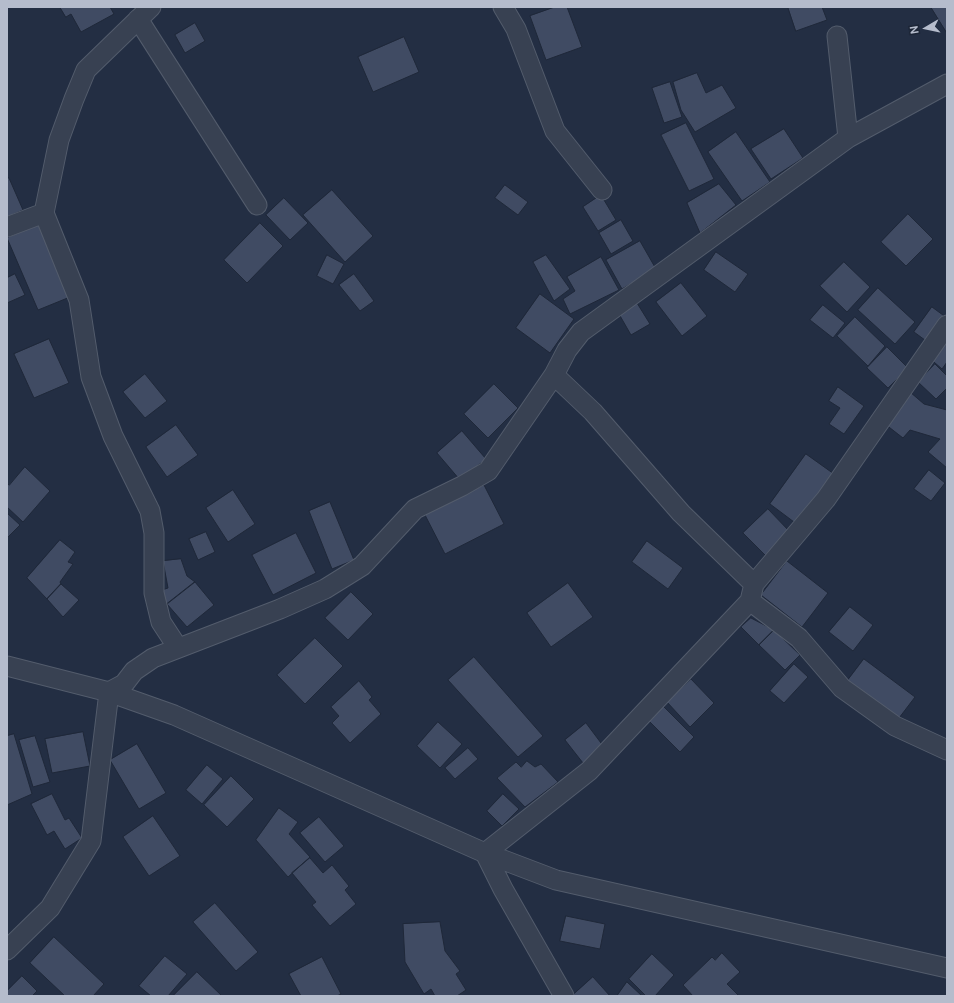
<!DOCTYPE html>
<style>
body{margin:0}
#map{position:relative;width:954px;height:1003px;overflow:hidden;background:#232e43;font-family:"Public Sans",sans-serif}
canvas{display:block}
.frame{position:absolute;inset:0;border:8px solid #b5bccc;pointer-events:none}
.north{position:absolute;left:906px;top:8px;width:40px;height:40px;-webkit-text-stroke:3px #1d2637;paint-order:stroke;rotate:261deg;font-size:11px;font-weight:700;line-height:16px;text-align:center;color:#b5bccc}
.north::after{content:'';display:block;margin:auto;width:14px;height:18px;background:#b5bccc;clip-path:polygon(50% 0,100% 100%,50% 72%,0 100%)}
</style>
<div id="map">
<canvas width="954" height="1003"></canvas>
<div class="frame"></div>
<div class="north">N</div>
</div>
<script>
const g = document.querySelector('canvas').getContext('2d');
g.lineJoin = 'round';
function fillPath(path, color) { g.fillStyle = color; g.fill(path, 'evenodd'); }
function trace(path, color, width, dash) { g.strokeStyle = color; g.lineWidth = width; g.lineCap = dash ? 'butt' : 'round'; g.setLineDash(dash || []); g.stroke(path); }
const building = new Path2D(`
 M60,7H110L114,14L81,32L71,14L66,17Z
 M555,7H567L582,47L546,60L530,16Z
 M788,7H822L827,20L796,31Z
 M931,7H947V33Z
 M195,23L205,41L185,53L175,35Z
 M404,37L419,72L373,92L358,57Z
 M697,73L706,93L722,85L736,108L695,132L681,110L673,82Z
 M670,82L682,117L664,123L652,88Z
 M686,123L714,179L689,191L661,135Z
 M784,129L803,158L771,179L751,149Z
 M736,132L770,182L742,201L708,152Z
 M9,178L23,210L7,217V179Z
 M719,184L736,205L700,233L687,203Z
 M505,185L528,202L518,215L495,198Z
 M332,190L373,236L345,262L303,215Z
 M601,195L616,220L598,231L583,207Z
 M284,198L308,223L290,240L266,215Z
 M908,214L933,239L906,266L881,242Z
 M621,220L633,241L611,254L599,233Z
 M260,223L283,246L247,283L224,260Z
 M38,224L70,297L38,310L7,238Z
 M640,241L656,269L622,289L606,260Z
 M716,252L748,274L735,292L704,270Z
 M327,255L344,264L333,284L317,276Z
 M546,255L570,289L554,301L533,262Z
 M601,257L619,290L570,314L563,299L575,291L567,277Z
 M844,262L870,287L847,312L820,286Z
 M15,274L25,295L7,303V278Z
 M354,274L374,301L360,311L339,285Z
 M681,283L707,316L682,336L656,302Z
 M878,288L915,322L895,344L858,310Z
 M540,294L574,319L550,353L516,328Z
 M637,303L650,324L631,335L619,314Z
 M823,305L845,323L833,338L810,320Z
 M932,307L947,318L929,343L914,332Z
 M855,317L885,346L868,366L837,336Z
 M947,331V362L942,369L927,356Z
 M49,339L69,383L34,398L14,354Z
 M887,347L908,368L888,388L867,368Z
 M935,364L947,376V388L936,399L918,382Z
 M145,374L167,401L145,418L123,392Z
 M494,384L518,408L488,438L464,414Z
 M838,387L864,406L844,434L829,424L840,408L829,401Z
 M910,392L924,404L947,410V468L928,452L940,439L910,430L903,438L885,424Z
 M176,425L198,455L167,477L146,447Z
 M462,431L486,459L460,480L437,453Z
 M806,454L834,474L798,525L770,504Z
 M25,467L50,491L23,522L7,507V483L9,485Z
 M929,470L945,483L931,501L914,489Z
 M484,485L504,524L445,554L425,515Z
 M233,490L255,524L228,542L206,508Z
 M330,502L354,560L332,569L309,511Z
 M768,509L790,532L766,556L743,533Z
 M7,513L20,525L8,537L7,536Z
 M206,532L215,552L198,560L189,539Z
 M296,533L316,573L273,595L252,555Z
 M60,540L75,552L68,562L73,564L60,582L61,584L47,599L27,578Z
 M647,541L683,568L668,589L632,562Z
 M181,559L187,576L195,582L167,604L159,591L168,588L163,561Z
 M787,561L828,593L802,627L761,595Z
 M195,582L214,605L187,627L167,604Z
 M568,583L593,617L551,647L527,613Z
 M61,584L79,600L63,617L47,599Z
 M351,592L373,614L348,640L325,618Z
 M850,607L873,625L853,651L829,632Z
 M751,618L774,630L759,645L741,627Z
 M774,630L800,655L785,670L759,645Z
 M315,638L343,666L305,704L277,675Z
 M474,657L543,736L518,757L448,680Z
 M864,659L915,697L896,722L845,684Z
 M794,664L808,677L784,703L770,691Z
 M691,679L714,703L690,727L667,702Z
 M359,681L372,697L369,700L381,714L350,743L332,723L339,716L331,707Z
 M661,704L694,737L680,752L647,719Z
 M438,722L462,744L440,768L417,746Z
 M586,723L604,747L583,763L565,740Z
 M83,732L90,766L52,773L45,739Z
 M14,734L32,794L7,805V736Z
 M35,736L50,782L33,787L19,740Z
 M137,744L166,793L139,809L110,760Z
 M468,748L478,759L455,779L445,768Z
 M527,761L535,767L541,764L558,782L525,807L497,778L516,762L521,767Z
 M207,765L223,779L202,804L186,790Z
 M231,776L254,799L227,827L204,805Z
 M52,794L65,820L69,818L82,838L65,849L54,831L47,835L31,804Z
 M503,794L519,809L502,826L487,811Z
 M279,808L298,822L289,834L310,857L288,877L256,840Z
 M153,816L180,856L149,876L123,837Z
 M319,817L344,846L325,862L300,833Z
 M310,858L323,873L332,865L349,886L345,890L356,904L330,926L312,905L316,902L292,873Z
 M215,903L258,952L236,971L193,922Z
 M566,916L605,924L600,949L560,941Z
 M440,922L445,951L460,971L456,974L466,990L457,996H435L431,989L424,994L405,962L403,924Z
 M54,937L104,984L93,996H65L30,963Z
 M722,953L740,972L727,984L739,996H693L683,985L712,957L715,960Z
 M652,954L674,975L655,996H646L629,979Z
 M165,956L187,974L168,996H151L139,986Z
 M322,957L341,994L337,996H301L289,974Z
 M197,972L222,996H173Z
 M22,976L37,991L32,996H7V991Z
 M593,977L610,996H574L573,995Z
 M627,982L642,996H617Z`);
fillPath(building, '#404b63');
trace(building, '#1f2839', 1);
const minor = new Path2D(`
 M151,7L86,70L74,99L59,140L44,213L79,300L91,377L113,436L150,511L154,533V593L161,622L178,648
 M503,7L516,29L555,131L602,190
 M138,19L257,205
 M837,36L848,138
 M7,227L44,213
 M554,375L593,412L681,513L754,584
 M750,601L799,638L842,688L895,726L947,750
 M7,666L109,692L174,715L485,853L556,880L947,968
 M7,950L50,908L91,841L109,692L124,684L134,671L153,658L280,609L325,589L362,566L415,509L462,486L488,471L554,375L567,350L581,332L848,138L947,84
 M564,996L503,889L485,853L589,771L750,601L754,584L826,499L947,325`);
trace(minor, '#535c6c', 21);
trace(minor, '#384152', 19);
</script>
